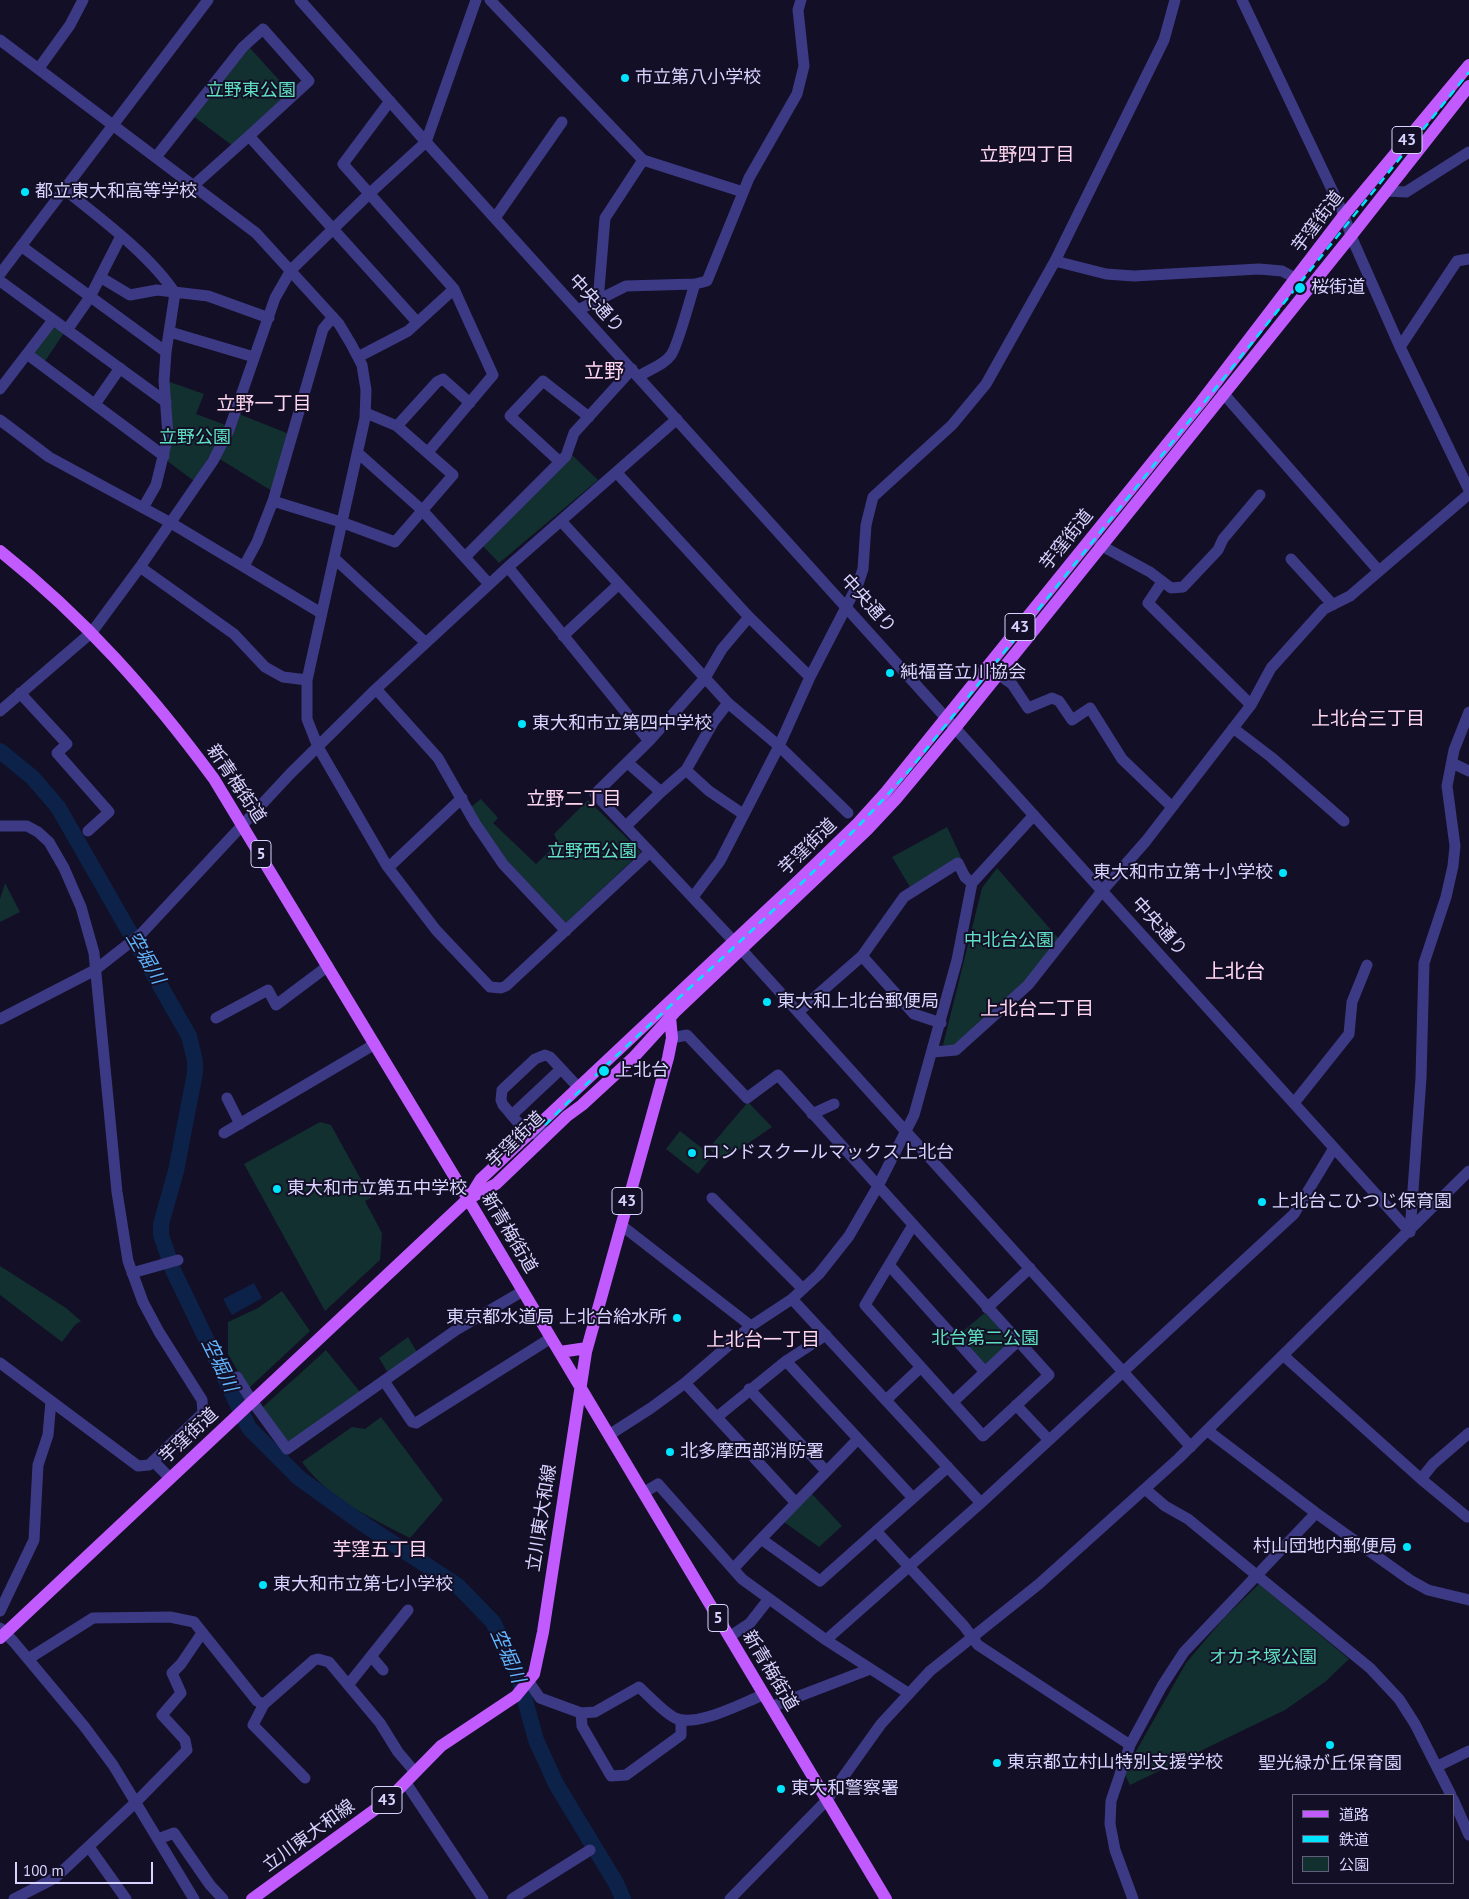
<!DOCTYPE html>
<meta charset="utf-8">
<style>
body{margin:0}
#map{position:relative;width:1469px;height:1899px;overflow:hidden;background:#130f26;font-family:"PT Sans","Noto Sans JP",sans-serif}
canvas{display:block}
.legend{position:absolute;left:1292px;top:1794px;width:162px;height:90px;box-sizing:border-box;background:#130f26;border:1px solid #625e7d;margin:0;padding:6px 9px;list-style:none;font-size:15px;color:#d9d4ff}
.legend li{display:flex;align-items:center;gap:10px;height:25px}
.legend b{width:25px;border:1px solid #625e7d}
.scale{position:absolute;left:15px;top:1862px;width:138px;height:22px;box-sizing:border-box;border:2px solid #d9d4ff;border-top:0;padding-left:6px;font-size:15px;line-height:18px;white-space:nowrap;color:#d9d4ff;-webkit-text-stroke:4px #130f26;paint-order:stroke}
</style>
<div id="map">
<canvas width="1469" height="1899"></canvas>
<ul class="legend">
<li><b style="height:6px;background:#c25bff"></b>道路</li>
<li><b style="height:6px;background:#00e5ff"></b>鉄道</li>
<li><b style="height:14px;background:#12302f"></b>公園</li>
</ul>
<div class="scale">100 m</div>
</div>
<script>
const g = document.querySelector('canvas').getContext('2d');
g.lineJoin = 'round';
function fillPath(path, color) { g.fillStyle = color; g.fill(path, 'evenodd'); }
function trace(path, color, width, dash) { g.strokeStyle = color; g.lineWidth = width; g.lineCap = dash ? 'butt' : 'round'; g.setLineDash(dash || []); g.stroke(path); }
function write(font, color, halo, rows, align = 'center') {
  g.font = font + ' "PT Sans","Noto Sans JP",sans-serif'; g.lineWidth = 4; g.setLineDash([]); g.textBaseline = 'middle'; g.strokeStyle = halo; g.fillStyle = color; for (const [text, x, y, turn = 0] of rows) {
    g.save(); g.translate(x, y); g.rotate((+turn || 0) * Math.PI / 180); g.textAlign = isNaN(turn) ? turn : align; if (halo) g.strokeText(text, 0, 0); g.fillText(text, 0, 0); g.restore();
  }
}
fillPath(new Path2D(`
 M249,47L291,93L233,146L193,116Z
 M52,323L64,333L43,364L29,353Z
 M167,381L204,394L196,414L228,426L194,481L166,460Z
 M239,414L289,434L272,491L218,458Z
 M571,454L598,480L499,563L483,546Z
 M481,799L498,818L493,823L536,864L558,843L554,834L588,800L641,852L566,923L492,845L471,807Z
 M947,827L961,857L910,887L892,857Z
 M997,868L1059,939L1025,981L952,1048L943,1045L982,888Z
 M5,883L20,912L0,922V899Z
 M748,1102L772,1127L737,1151L718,1158L709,1148Z
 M320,1122L331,1125L371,1198L365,1201L382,1233L380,1260L325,1311L244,1164Z
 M680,1131L712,1156L698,1174L666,1149Z
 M0,1266L66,1308L81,1321L75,1325L62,1342L0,1295Z
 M282,1291L310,1331L248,1389L228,1354V1322L258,1308Z
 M986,1312L1013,1342L985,1367L957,1336Z
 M408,1337L417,1352L388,1373L379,1358Z
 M326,1350L360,1392L292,1442L286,1440L263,1407Z
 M381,1417L443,1500L410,1538C371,1518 328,1498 302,1462L352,1427L365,1429Z
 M812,1494L842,1526L819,1547L784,1522Z
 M1259,1584L1349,1659L1325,1682L1285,1710L1130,1785L1125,1775L1131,1760L1186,1663L1224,1618Z`), '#12302f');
fillPath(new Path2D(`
 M254,1283L262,1298L232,1315L223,1299Z`), '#0c2248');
trace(new Path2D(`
 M0,751L32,777L58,807L189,1036L195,1061V1073L176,1171L161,1224V1235L173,1270L249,1428L299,1478L359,1521L458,1586L493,1622L517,1671L536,1740L556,1784L616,1883L623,1899`), '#0c2248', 16);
trace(new Path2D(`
 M300,0L426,142L1410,1232
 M490,0L643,160L605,218L598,301
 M1242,0L1344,215L1351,236L1400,347L1469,490
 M0,40L256,233L339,324L351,344L362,365L366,390L365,418L307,680V719L318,747L387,866L436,930L490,987L501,988L506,986L650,852L595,794L649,741L705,678L722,649L749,617
 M39,68L70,25L83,0
 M390,101L343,164L454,289L493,375L428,452
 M156,157L243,47L263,29L309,81L249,136
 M643,160L743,192
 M193,186L249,136L417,322
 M64,189C100,218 150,255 175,293L166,352L164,381L168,436L156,485L143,508
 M1386,191L1406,192L1469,152
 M495,218L562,122
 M21,246L166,352
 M1055,261L1106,274L1134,276L1259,269L1282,271L1297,279
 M0,274L208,0
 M100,277L130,295L157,290L208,296L269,318
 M0,281L166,402
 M578,310L626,286L695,284L707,281L749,178L797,94L804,66L798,10L801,0
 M67,330L90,297L121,236
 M170,332L254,357
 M1400,347L1457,261L1469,259
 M27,354L164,456
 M358,357L408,331L454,289
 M638,377C649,369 663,366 671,355C678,346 690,298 695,284
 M0,389L53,320
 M1223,393L1379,571
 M95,404L120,368
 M0,420L49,457L171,523L321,613
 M397,426L437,382L443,379L470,403
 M358,453L422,510L489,584
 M560,462L510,416L543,381L589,417
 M617,473L749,617L810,677L779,746L728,703L714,721L686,770L709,791L743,814
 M273,501L341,522L395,542L453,475L397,426L366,413
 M561,521L728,703
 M1100,545L1150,572L1171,588L1183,587L1218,550L1223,539L1260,495
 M465,557L566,456L574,433L632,369
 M334,558L425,642
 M1291,559L1333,605
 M244,566L257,542L273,501L323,329L333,317
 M140,567L234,634L265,667L283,677L307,680
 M508,567L649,741
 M1162,582L1148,603L1251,705
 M563,636L619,584
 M998,674L1012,684L1028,708L1052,698L1059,701L1072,720L1090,708L1122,759L1172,807
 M810,677L858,584L863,569L866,525L873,497L952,425L986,384L1055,261L1164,40L1175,0
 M376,689L438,758L475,823L503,864L566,931
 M20,693L67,744L57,753L109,812L88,831
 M0,711L92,632L140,567L213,461L229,430L275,298L291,270L370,193L426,142L476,0
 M1233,728L1271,757L1344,821
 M628,763L661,792L686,770
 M1452,763L1469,771
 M0,826H27L38,832L49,842L64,868L81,907L94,953L117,1192L128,1261L143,1302L159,1332L202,1400L203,1413L149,1465L138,1466L0,1363
 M626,826L661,792
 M650,852L741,949L1191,1447
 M389,867L462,798
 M693,897L720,861L779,746L848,813
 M862,956L914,1014L941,1023
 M798,1012L862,956L904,897L958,863L965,877L972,883
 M216,1018L268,990L276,1005L328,966
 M0,1019L95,970L141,934L290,774L376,689L508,567L677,419
 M672,1038L687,1035L747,1098L778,1075L1049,1375L983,1436L865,1305L913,1225
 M933,1052L956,1050L1028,985L1102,891L1146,841L1251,705L1271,668L1324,609L1350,596L1469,494
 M227,1098L240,1124
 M1294,1103L1349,1034L1352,1002L1367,965
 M812,1114L834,1104
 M512,1115L561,1069
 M551,1131C527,1142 518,1121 503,1105L501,1100L502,1090L535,1059L545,1055L550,1057L578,1087
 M224,1133L375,1044
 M712,1198L803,1289
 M621,1225L751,1326
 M1410,1232L1421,1078L1424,963L1446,897L1453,866L1455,846L1447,786L1454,750L1469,712
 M889,1265L985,1372
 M132,1273L178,1260
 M792,1299L981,1503
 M987,1308L1030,1268
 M1284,1356L1421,1479L1433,1464L1469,1433
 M786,1361L913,1498
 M237,1377L252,1401L287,1449L456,1330L523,1291
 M384,1381L412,1422L416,1423L551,1338
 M685,1383L796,1503
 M749,1389L826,1471
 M886,1400L921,1367
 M953,1402L1018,1341
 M1016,1405L1048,1439
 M717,1417L786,1361L826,1335
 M1208,1431L1316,1513L1410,1580L1428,1590L1469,1600
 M609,1435L651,1408L685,1383L751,1326L792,1299L819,1274L849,1236L878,1186L914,1115L957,960L972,883L1034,815
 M858,1439L761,1539L820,1581L948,1467
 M153,1461L170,1478
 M1421,1479L1467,1517
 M1145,1489L1165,1506L1188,1519L1370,1668L1399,1699L1415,1724L1451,1795
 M643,1493L658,1484L742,1579L826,1640L908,1693
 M876,1531L964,1626L978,1645L1130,1745
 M733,1569L761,1539
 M0,1611L34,1540L38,1465L48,1435L51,1401
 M0,1628L13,1641L84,1726L113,1765L194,1899
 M729,1637L750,1623L768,1600
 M826,1640L981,1503L1294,1214L1334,1148
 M371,1656L383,1670
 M28,1659L93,1618L170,1617L194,1622L257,1701L264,1704L314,1660L318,1659L329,1662L380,1723L398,1752L415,1772
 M529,1682L540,1698L581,1713L595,1712L639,1687C650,1697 662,1711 675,1718C696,1728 742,1703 763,1695
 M348,1685L408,1610
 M264,1704L253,1725L305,1778
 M771,1707L870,1669
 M581,1713L582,1726L611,1776L626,1775L681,1735V1720
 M1438,1766L1469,1751
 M406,1783L483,1899
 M1453,1799L1469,1835
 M158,1839L174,1833L210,1885L223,1899
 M89,1847L126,1899
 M14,1899L55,1878L136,1802L187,1750L185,1740L162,1715L181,1693L172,1673L181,1664L202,1633
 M512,1899L590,1850
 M730,1899L826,1801L881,1724L930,1671L1039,1584L1178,1459L1469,1171
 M1133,1899L1115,1850L1110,1824L1111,1801L1130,1745L1162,1686L1184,1652L1316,1513`), '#3d3a85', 11);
trace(new Path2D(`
 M0,551C84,618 150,692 214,779L468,1199L886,1899
 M470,1197L481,1179L799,880L858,823L886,792L1201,402L1344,215L1469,65
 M560,1352L587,1348
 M0,1638L468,1199L496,1184L567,1116L582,1105L633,1058L675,1012L867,830L896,799L956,727L1351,236L1469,86
 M252,1899L388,1800L441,1746L516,1696L534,1674L543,1632L586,1352L668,1058L672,1038L670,1017`), '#c25bff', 12);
trace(new Path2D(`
 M545,1125C665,1004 800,897 912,767L1469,72`), '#00e5ff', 2.5, [8, 6]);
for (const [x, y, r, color] of [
 [625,78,5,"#00e5ff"],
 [25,192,5,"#00e5ff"],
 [1300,288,6,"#00e5ff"],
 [890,673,5,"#00e5ff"],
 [522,724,5,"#00e5ff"],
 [1283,873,5,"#00e5ff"],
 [767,1002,5,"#00e5ff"],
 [604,1071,6,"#00e5ff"],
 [692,1153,5,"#00e5ff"],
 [277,1189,5,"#00e5ff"],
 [1262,1202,5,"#00e5ff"],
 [677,1318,5,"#00e5ff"],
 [670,1452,5,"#00e5ff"],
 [1407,1547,5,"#00e5ff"],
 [263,1585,5,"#00e5ff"],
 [1330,1745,5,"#00e5ff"],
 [997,1763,5,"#00e5ff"],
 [781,1789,5,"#00e5ff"]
]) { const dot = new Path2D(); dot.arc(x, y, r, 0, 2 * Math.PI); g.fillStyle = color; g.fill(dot); trace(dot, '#130f26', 2); }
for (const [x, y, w] of [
 [1407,140,30],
 [1020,627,30],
 [261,854,20],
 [627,1201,30],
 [718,1618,20],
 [387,1800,30]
]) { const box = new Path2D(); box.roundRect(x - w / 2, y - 13.5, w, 27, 4); g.fillStyle = '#130f26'; g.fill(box); trace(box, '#d9d4ff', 1); }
write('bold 16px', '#d9d4ff', null, [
 ["43",1407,140],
 ["43",1020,627],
 ["5",261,854],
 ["43",627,1201],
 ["5",718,1618],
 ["43",387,1800]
]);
write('18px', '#d9d4ff', '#130f26', [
 ["市立第八小学校",635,78],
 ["都立東大和高等学校",35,192],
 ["桜街道",1311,288],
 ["純福音立川協会",900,673],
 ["東大和市立第四中学校",532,724],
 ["東大和市立第十小学校",1273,873,"right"],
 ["東大和上北台郵便局",777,1002],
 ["上北台",615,1071],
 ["ロンドスクールマックス上北台",702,1153],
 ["東大和市立第五中学校",287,1189],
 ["上北台こひつじ保育園",1272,1202],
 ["東京都水道局 上北台給水所",667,1318,"right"],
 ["北多摩西部消防署",680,1452],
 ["村山団地内郵便局",1397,1547,"right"],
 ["東大和市立第七小学校",273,1585],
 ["東京都立村山特別支援学校",1007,1763],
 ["聖光緑が丘保育園",1330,1764,"center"],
 ["東大和警察署",791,1789]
], 'left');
write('18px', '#5fe0c0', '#130f26', [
 ["立野東公園",251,91],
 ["立野公園",195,438],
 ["立野西公園",592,852],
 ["中北台公園",1009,941],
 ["北台第二公園",985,1339],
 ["オカネ塚公園",1263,1658]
]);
write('18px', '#d9d4ff', '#130f26', [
 ["芋窪街道",1318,222,-53],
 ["中央通り",596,304,48],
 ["芋窪街道",1067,540,-51],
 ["中央通り",868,604,48],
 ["新青梅街道",236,784,56],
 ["芋窪街道",808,847,-44],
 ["中央通り",1159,927,48],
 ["芋窪街道",516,1140,-44],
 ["新青梅街道",509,1233,59],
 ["芋窪街道",189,1436,-43],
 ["立川東大和線",542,1518,-81],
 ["新青梅街道",770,1671,59],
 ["立川東大和線",309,1836,-36]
]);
write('19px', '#ffd6f0', '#130f26', [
 ["立野四丁目",1027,156],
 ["立野一丁目",264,405],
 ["上北台三丁目",1368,720],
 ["立野二丁目",574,800],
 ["上北台二丁目",1037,1010],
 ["上北台一丁目",763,1341],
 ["芋窪五丁目",380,1551]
]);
write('italic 19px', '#62b6ff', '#130f26', [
 ["空堀川",145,958,60],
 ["空堀川",219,1365,64],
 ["空堀川",507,1656,66]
]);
write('20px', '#ffd6f0', '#130f26', [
 ["立野",604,372],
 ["上北台",1235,972]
]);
</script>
